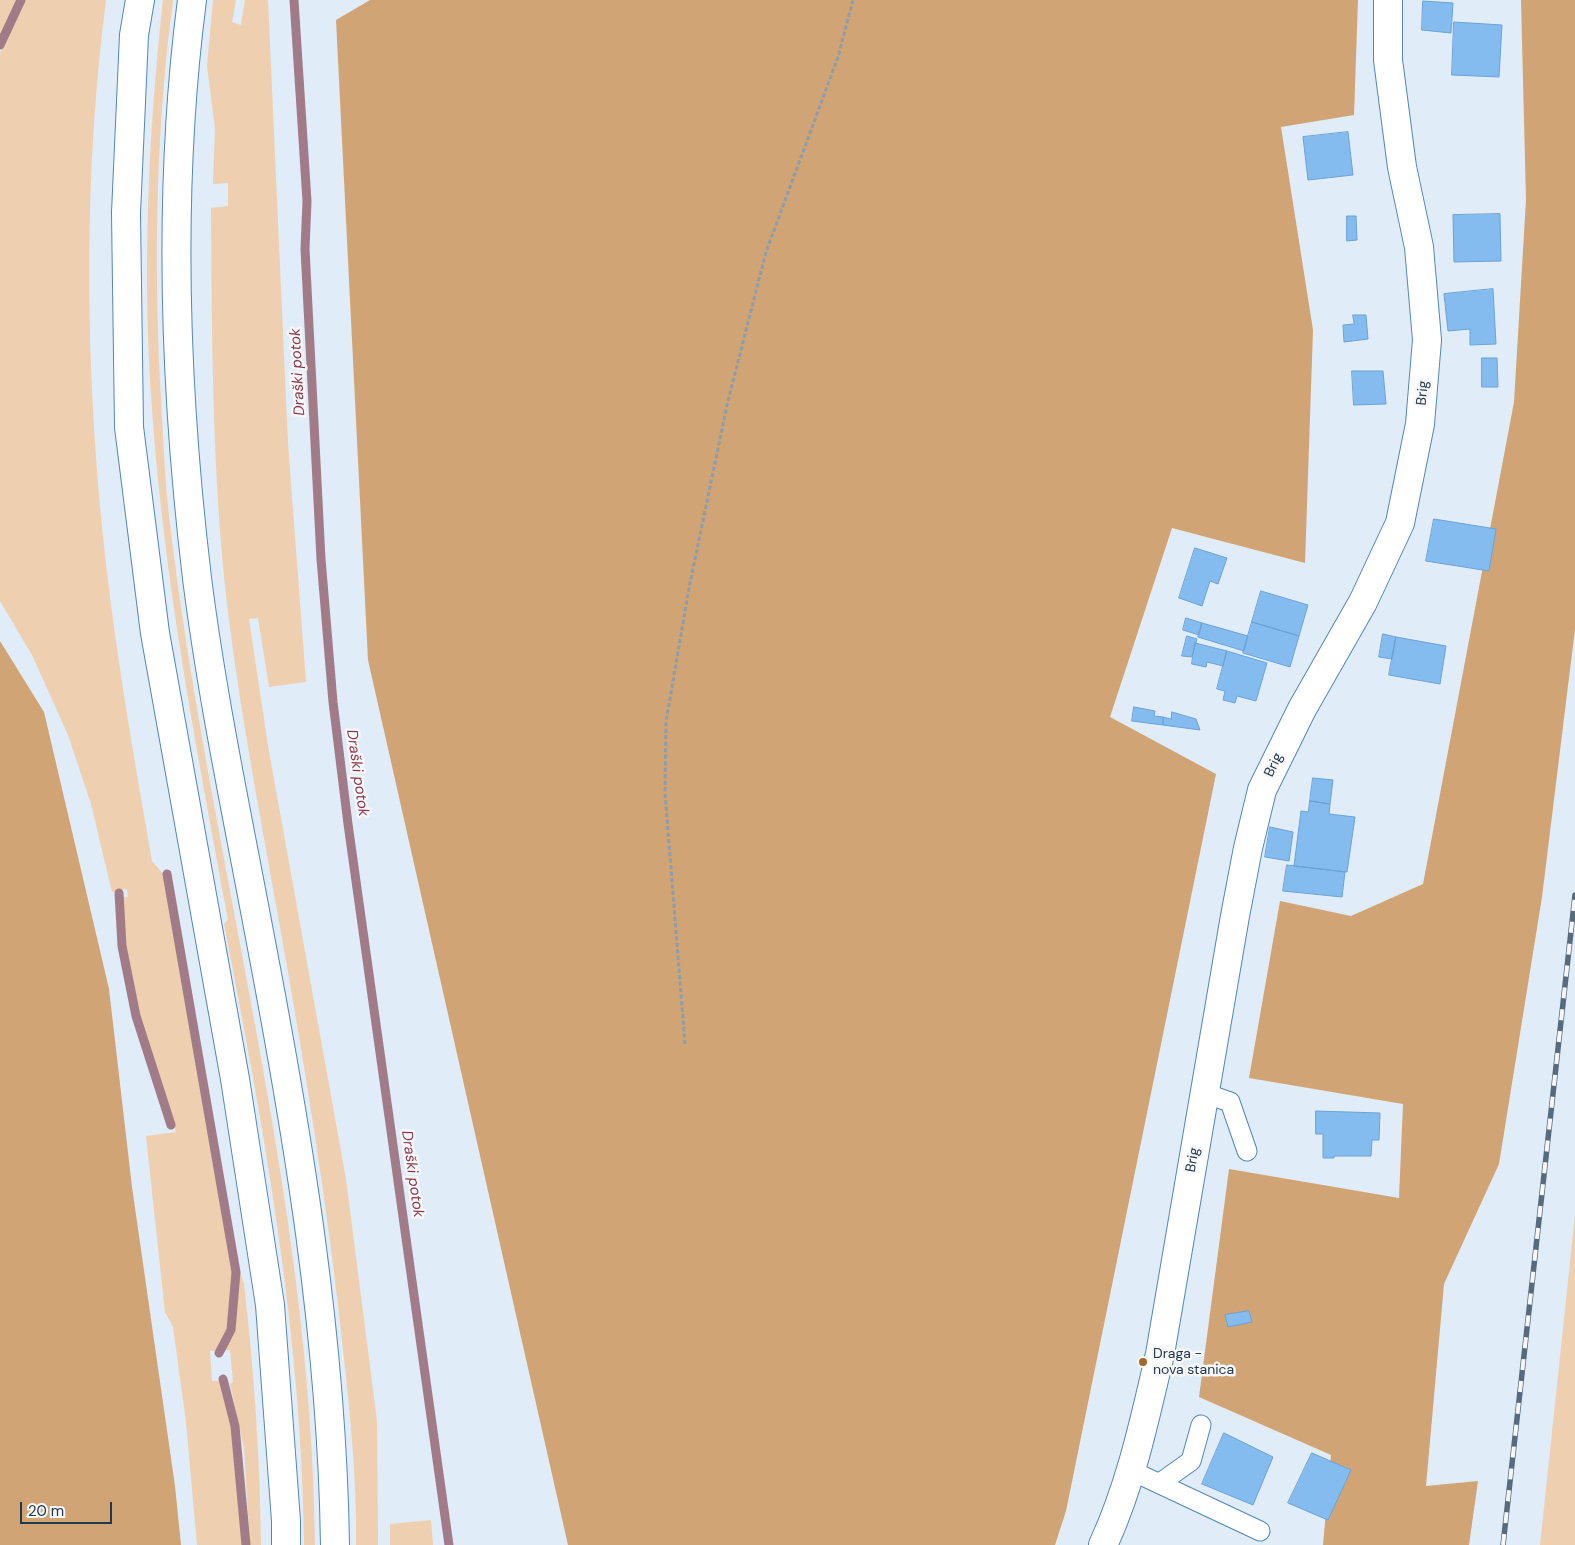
<!DOCTYPE html>
<meta charset="utf-8">
<style>
body{margin:0}
#map{position:relative;width:1575px;height:1545px;overflow:hidden;background:#e0ecf7;font-family:"DM Sans",sans-serif}
canvas{display:block}
.scale{position:absolute;left:20px;top:1502px;width:92px;height:22px;box-sizing:border-box;border:2px solid #21384d;border-top:0;padding-left:6px;font-size:15px;line-height:18px;white-space:nowrap;color:#21384d;-webkit-text-stroke:4px #f7f7f7;paint-order:stroke}
</style>
<div id="map">
<canvas width="1575" height="1545"></canvas>
<div class="scale">20 m</div>
</div>
<script>
const g = document.querySelector('canvas').getContext('2d');
g.lineJoin = 'round';
function fillPath(path, color) { g.fillStyle = color; g.fill(path, 'evenodd'); }
function trace(path, color, width, dash) { g.strokeStyle = color; g.lineWidth = width; g.lineCap = dash ? 'butt' : 'round'; g.setLineDash(dash || []); g.stroke(path); }
function write(font, color, halo, rows, align = 'center') {
  g.font = font + ' "DM Sans",sans-serif'; g.lineWidth = 5; g.setLineDash([]); g.textBaseline = 'middle'; g.strokeStyle = halo; g.fillStyle = color; for (const [text, x, y, turn = 0] of rows) {
    g.save(); g.translate(x, y); g.rotate((+turn || 0) * Math.PI / 180); g.textAlign = isNaN(turn) ? turn : align; if (halo) g.strokeText(text, 0, 0); g.fillText(text, 0, 0); g.restore();
  }
}
fillPath(new Path2D(`
 M0,0H17L0,37Z
 M25,0H106C84,171 85,345 101,517C112,632 132,747 152,861L164,875L233,1273L228,1329L218,1351H210L212,1381H221L234,1430L245,1545H197L186,1422L173,1327L165,1312L146,1136L176,1132L138,1015L126,948L121,898L128,897L127,889L112,892L91,804L68,735L32,655L0,601V53Z
 M163,0H173C156,127 154,255 160,383C163,427 164,472 169,516C209,860 312,1196 315,1545H304C302,1335 264,1129 224,924L228,920C197,751 164,581 152,409C142,273 148,136 163,0Z
 M213,0H236L232,22L241,25L245,0H268L288,444L306,682L269,687L258,618L249,619L268,746L346,1179L377,1421L378,1545H356C357,1480 350,1414 343,1349C328,1208 305,1067 280,927C262,825 242,723 229,620C212,485 212,344 211,208L228,206V183L213,184L215,129L207,66Z
 M1575,1215V1545H1540Z
 M240,1272L244,1284C254,1371 260,1457 261,1545H250L244,1448L230,1384L233,1382L230,1350H224L234,1334Z
 M431,1520L433,1545H390V1524Z`), '#eecfaf');
fillPath(new Path2D(`
 M370,0H1358L1354,115L1281,127L1313,330L1305,563L1172,528L1110,717L1216,774L1066,1511L1055,1545H568L368,660L336,20Z
 M1521,0H1575V629L1542,897L1499,1164L1444,1284L1426,1486L1478,1481L1469,1545H1323L1331,1455L1199,1397L1229,1169L1399,1198L1403,1104L1249,1078L1280,901L1351,916L1423,884L1514,402L1526,200Z
 M0,641L44,712L109,989L132,1187L175,1486L181,1545H0Z`), '#d0a475');
trace(new Path2D(`
 M294,0L307,201L305,249L321,559L333,702L348,824L449,1545
 M0,45L21,0
 M167,874L236,1272L231,1330L219,1353
 M119,893L122,946L136,1016L171,1125
 M223,1379L235,1426L246,1545`), '#a27b89', 9);
const building = new Path2D(`
 M1423,1L1453,3L1451,33L1422,30Z
 M1454,22L1502,25L1499,77L1452,75Z
 M1348,132L1353,175L1308,180L1303,137Z
 M1500,214L1501,261L1454,262L1453,215Z
 M1347,216H1356L1357,240L1347,241Z
 M1493,289L1496,344L1470,345V329L1448,331L1444,294Z
 M1353,315H1366L1368,339L1344,342L1343,325L1354,324Z
 M1482,358H1497L1498,387H1482Z
 M1352,371H1383L1386,404L1354,405Z
 M1434,519L1496,529L1489,571L1426,561Z
 M1195,548L1227,558L1218,584L1210,581L1202,606L1179,598Z
 M1261,591L1308,605L1299,636L1252,622Z
 M1186,618L1202,623L1199,635L1183,630Z
 M1252,622L1299,636L1290,667L1243,653Z
 M1202,623L1248,636L1244,651L1198,637Z
 M1383,634L1396,637L1392,659L1379,657Z
 M1187,636L1197,639L1192,657L1182,656Z
 M1396,637L1446,646L1440,684L1389,675Z
 M1195,643L1227,651L1223,666L1207,662L1206,667L1192,664Z
 M1227,651L1267,663L1256,701L1237,696L1235,703L1223,700L1225,691L1217,689Z
 M1134,707L1155,711L1154,716L1163,717V725L1132,721Z
 M1172,712L1196,719L1200,730L1163,725V717L1171,719Z
 M1313,778L1333,780L1330,804L1310,801Z
 M1310,801L1330,804L1329,814L1355,817L1347,872L1294,866L1301,811L1308,812Z
 M1270,827L1293,832L1289,861L1265,857Z
 M1287,865L1345,872L1342,897L1283,891Z
 M1316,1111L1380,1113L1379,1140H1372L1371,1156H1334V1158H1323V1134H1316Z
 M1249,1311L1252,1322L1228,1327L1225,1315Z
 M1224,1433L1273,1457L1253,1505L1202,1484Z
 M1312,1453L1351,1470L1328,1520L1288,1503Z`);
fillPath(building, '#84bcf0');
trace(building, '#6ba2d5', 1);
const lane = new Path2D(`
 M1204,1093L1230,1102L1247,1151
 M1130,1470L1260,1531
 M1160,1483L1191,1461L1201,1425`);
const secondary = new Path2D(`
 M1103,1545C1131,1485 1145,1418 1160,1354L1235,916L1248,848L1262,790L1302,709L1363,602L1400,523L1420,424L1427,340L1419,247L1402,167L1388,60V0`);
const highway = new Path2D(`
 M140,0L134,35L126,213L129,427L155,633L235,1079L270,1305L286,1521V1545
 M192,0C167,192 174,386 197,578C212,697 237,814 259,932C298,1135 332,1338 335,1545`);
trace(lane, '#5187b9', 21);
trace(secondary, '#5187b9', 30);
trace(highway, '#5187b9', 30);
trace(new Path2D(`
 M685,1044L665,793L666,722L689,588L727,405L766,252L838,57L853,0`), '#8b9cab', 3, [4, 2.5]);
trace(lane, '#fff', 19);
trace(secondary, '#fff', 28);
trace(highway, '#fff', 28);
const rail = new Path2D(`
 M1503,1545L1575,895`);
trace(rail, '#576b7d', 5.5);
trace(rail, '#f7f7f7', 4, [11]);
for (const [x, y, r, color] of [
 [1143,1362,5,"#a26a26"]
]) { const dot = new Path2D(); dot.arc(x, y, r, 0, 2 * Math.PI); g.fillStyle = color; g.fill(dot); trace(dot, '#f7f7f7', 2); }
write('14px', '#21384d', '#f7f7f7', [
 ["Brig",1423,393,-85],
 ["Brig",1274,765,-65],
 ["Brig",1193,1160,-80]
]);
write('14px', '#21384d', '#f7f7f7', [
 ["Draga -",1153,1354],
 ["nova stanica",1153,1370]
], 'left');
write('italic 15px', '#89394c', '#f7f7f7', [
 ["Draški potok",298,372,-93],
 ["Draški potok",357,773,82],
 ["Draški potok",412,1174,82]
]);
</script>
